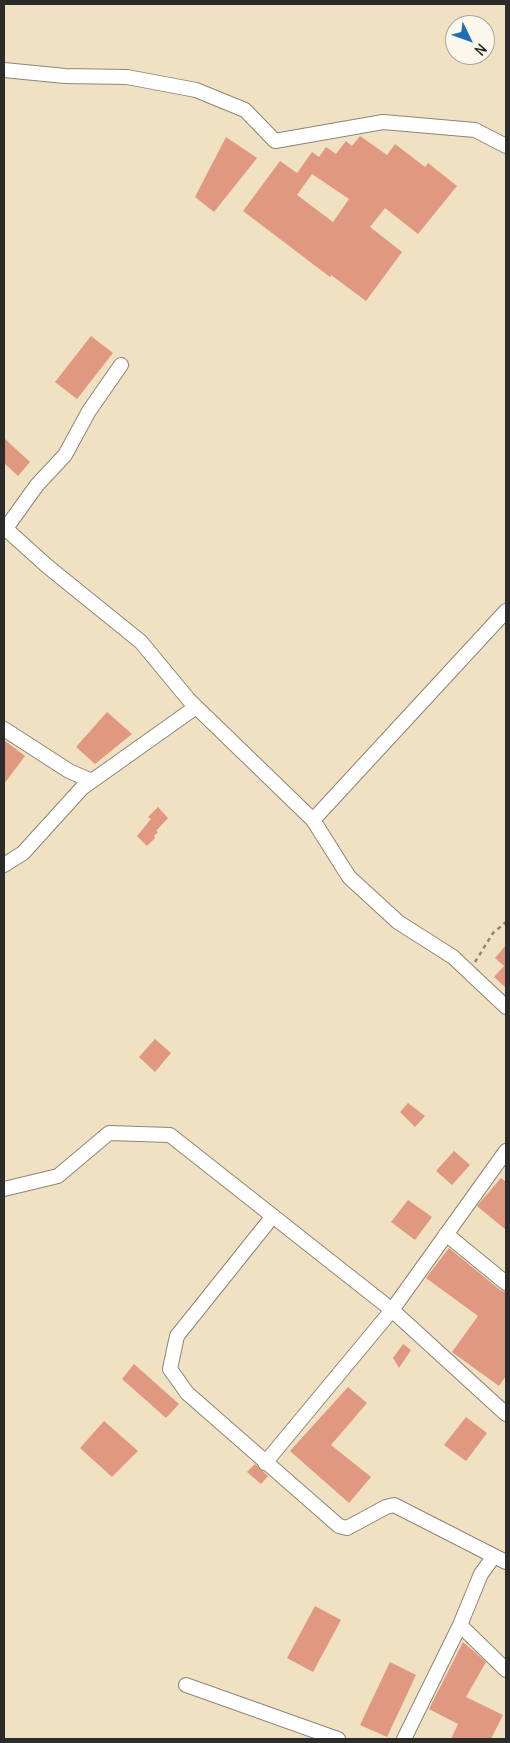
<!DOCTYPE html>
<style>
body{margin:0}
#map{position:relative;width:510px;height:1743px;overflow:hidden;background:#efe1c2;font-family:Delius,sans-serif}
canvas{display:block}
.frame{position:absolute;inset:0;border:5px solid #2b2b2b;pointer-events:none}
.north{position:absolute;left:445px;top:15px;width:50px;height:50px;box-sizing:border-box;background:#fbf7ec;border:1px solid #a8a59f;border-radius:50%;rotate:132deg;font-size:14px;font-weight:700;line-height:20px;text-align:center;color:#2b2b2b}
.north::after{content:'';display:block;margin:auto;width:18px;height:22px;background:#1f6fb2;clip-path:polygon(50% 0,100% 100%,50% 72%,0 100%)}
</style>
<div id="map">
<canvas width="510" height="1743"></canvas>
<div class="frame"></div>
<div class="north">N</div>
</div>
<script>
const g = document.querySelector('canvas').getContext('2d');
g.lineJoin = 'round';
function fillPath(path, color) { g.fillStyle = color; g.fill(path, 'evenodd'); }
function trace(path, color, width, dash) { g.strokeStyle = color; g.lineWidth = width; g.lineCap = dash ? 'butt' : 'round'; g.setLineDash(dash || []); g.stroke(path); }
fillPath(new Path2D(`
 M360,136L387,155L395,144L425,167L428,163L457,186L418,234L385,208L370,227L402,252L366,301L331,275L330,277L243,211L280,161L297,173L312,152L319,157L326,147L336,154L346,141L352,146ZM312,174L349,199L333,222L297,195Z
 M226,137L257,158L214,212L195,197Z
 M91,336L113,353L77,399L55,382Z
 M4,438L30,462L18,476L4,463Z
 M107,712L132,734L95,764L76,747Z
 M4,740L25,756L4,784Z
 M158,807L168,818L156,831L158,832L154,836L155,838L147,846L137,836L151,819L148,817Z
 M506,945V988L494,977L504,966L495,958Z
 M155,1039L171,1053L155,1072L139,1057Z
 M408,1103L425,1116L415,1127L400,1112Z
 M454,1151L470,1165L452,1185L436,1171Z
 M501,1178L506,1182V1230L477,1206Z
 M408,1200L432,1217L415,1240L391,1222Z
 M449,1248L500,1290L506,1292V1376L499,1386L452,1352L478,1316L426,1278Z
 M403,1344L411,1350L399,1368L393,1358Z
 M134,1364L179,1404L166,1418L122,1379Z
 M348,1387L367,1403L331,1445L371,1477L349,1503L290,1451Z
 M466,1417L487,1433L466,1461L444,1445Z
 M104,1421L138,1451L112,1477L80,1448Z
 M255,1464L268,1476L261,1484L247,1472Z
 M315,1606L341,1620L313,1672L287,1658Z
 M463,1642L486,1662L466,1697L503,1715L491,1739H451L458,1724L429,1709Z
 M390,1662L416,1675L387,1737L360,1725Z`), '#e19881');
const minor = new Path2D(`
 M4,70L65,76L127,77L196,90L245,110L275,141L383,122L475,130L506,146
 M6,529L47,566L141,642L189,700L313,820L349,877L398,922L453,957L506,1007
 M4,531L37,485L65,455L89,411L121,365
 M4,729L69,771L92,781
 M313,820L506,611
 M4,865L23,853L82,788L196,707
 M4,1189L58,1176L109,1133L170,1135L392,1310L506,1414
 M273,1216L177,1336L170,1369L187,1393L339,1526L347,1528L386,1507L394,1505L494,1556
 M446,1234L506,1283
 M265,1463L392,1310L506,1151
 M460,1625L506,1670
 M186,1685L338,1739
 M404,1739L460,1625L481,1574L494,1556L506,1562`);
trace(minor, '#8d8676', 16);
trace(new Path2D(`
 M475,962L493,933L506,922`), '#8d8676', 2.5, [4, 4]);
trace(minor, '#fff', 14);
</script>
